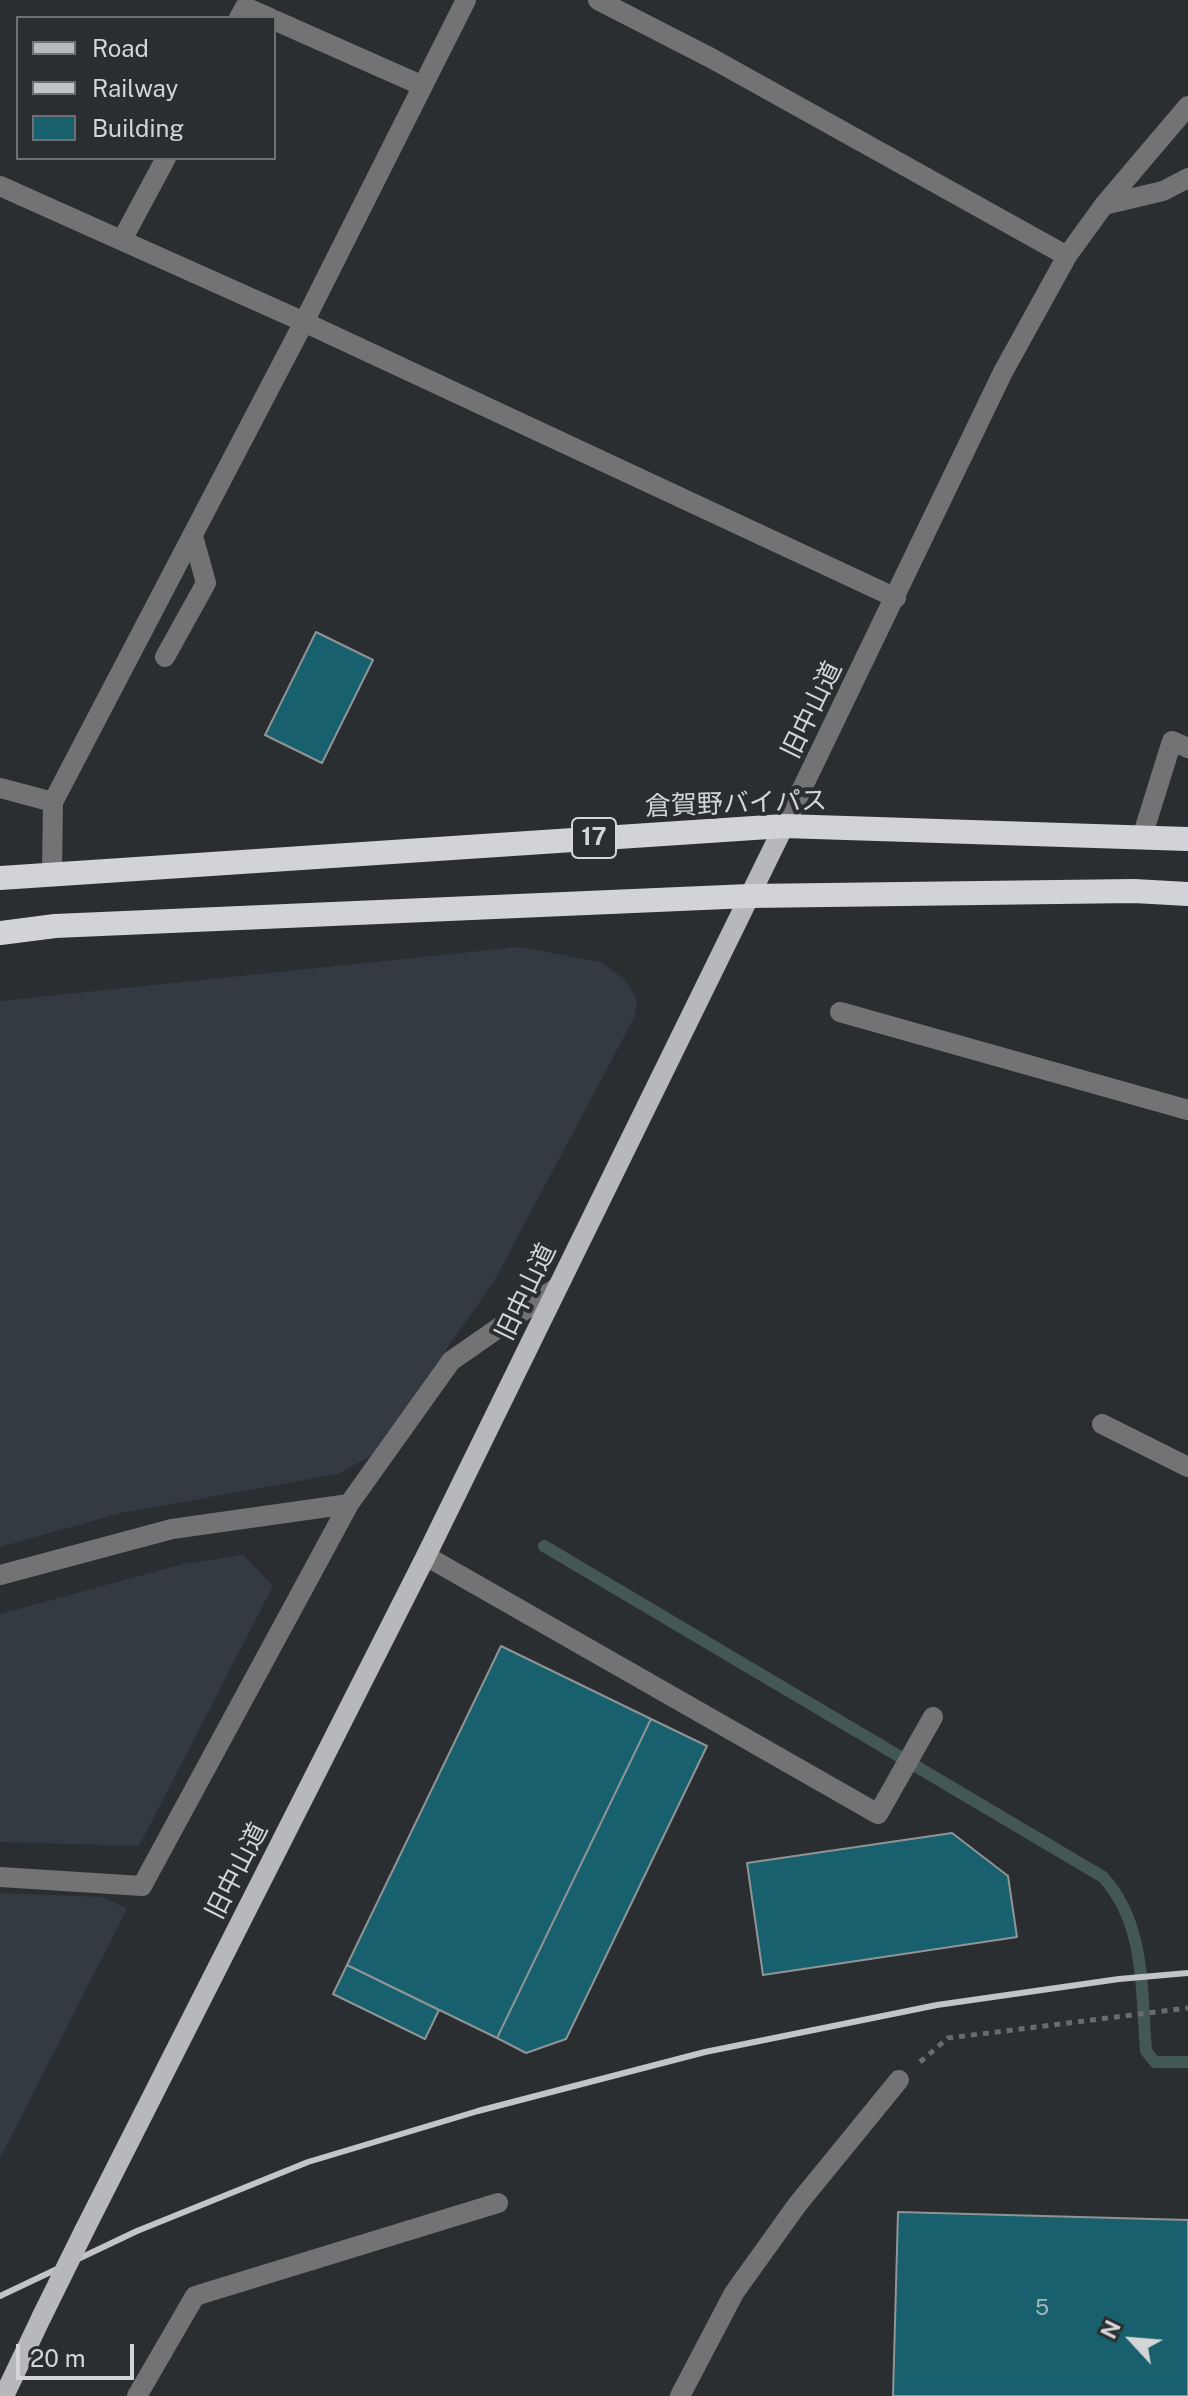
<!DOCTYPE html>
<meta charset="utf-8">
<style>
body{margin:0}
#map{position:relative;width:1188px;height:2396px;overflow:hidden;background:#2b2e31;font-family:"Public Sans",sans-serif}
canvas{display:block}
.legend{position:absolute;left:16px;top:16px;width:260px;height:144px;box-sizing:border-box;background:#2b2e31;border:2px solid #6e7173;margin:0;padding:10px 14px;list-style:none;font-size:24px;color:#d3d5d6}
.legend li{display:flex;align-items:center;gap:16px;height:40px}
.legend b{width:40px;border:2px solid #6e7173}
.north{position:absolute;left:1092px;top:2300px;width:80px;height:80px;-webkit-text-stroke:6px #2b2e31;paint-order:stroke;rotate:296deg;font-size:22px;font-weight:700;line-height:32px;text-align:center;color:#d3d5d6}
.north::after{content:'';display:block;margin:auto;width:28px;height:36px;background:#d3d5d6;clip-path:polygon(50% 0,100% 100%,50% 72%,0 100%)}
.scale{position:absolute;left:16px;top:2344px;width:118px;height:36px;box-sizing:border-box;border:4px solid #d3d5d6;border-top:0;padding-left:10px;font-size:24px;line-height:28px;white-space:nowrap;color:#d3d5d6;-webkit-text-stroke:6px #2b2e31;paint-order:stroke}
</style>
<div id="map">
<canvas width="1188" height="2396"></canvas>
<ul class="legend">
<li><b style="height:10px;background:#b7b8bb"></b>Road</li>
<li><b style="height:10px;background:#c2c4c5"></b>Railway</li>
<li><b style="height:22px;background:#18606d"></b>Building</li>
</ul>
<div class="north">N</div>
<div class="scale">20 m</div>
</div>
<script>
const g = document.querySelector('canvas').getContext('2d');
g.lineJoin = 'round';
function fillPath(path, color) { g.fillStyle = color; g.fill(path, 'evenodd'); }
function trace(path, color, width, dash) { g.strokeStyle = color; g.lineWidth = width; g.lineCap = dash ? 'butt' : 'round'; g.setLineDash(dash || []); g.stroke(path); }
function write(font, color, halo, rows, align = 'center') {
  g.font = font + ' "Public Sans","Noto Sans JP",sans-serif'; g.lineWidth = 8; g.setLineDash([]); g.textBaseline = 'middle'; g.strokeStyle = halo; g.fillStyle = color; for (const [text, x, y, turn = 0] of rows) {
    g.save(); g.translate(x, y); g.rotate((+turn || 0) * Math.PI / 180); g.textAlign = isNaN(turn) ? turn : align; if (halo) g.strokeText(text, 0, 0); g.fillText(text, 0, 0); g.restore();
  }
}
fillPath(new Path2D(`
 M519,947L601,962L626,981L637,1000L635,1016L493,1283L371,1456L338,1474L121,1513L0,1547V1001Z
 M243,1555L273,1586L139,1846L0,1842V1614L183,1564Z
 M0,1893L104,1897L127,1909L0,2158Z`), '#333a41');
trace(new Path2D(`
 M544,1546L1103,1877C1146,1924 1141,1991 1146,2051L1155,2062H1188`), '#435754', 12);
const building = new Path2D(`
 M316,632L373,660L322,763L265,735Z
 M501,1646L651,1719L497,2038L347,1965Z
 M651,1719L707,1746L566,2039L526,2053L497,2038Z
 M952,1833L1008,1876L1017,1937L763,1975L747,1863Z
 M347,1965L439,2010L425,2039L333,1994Z
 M898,2212L1188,2220V2396H893Z`);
fillPath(building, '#18606d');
trace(building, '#8f9495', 2);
trace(new Path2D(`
 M920,2062L948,2038L1188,2008`), '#696c6e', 5, [6, 6]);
trace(new Path2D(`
 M598,0L711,58L1067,256
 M239,18L245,7L270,18
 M274,20L423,86
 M0,186L304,322L896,598
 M1104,205L1163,191L1188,178
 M122,240L166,158
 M165,657L206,583L193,536
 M0,788L53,802L52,871
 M53,802L304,322L466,0
 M784,826L1003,372L1067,256L1104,205L1188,106
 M1142,837L1172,741L1188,748
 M840,1012L1188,1110
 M1102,1424L1188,1467
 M426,1556L878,1814L933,1717
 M0,1575L172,1529L349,1504
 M0,1877L142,1886L349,1504L451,1361L556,1288
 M137,2396L195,2296L498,2203
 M680,2396L734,2293L797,2205L899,2080`), '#737375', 20);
trace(new Path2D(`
 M85,2229L426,1556L784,826
 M4,2396L42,2316`), '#b7b8bb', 20);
trace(new Path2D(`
 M0,878L784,826L1188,839
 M0,933L55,926L749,896L1134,891L1188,894`), '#d2d3d8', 24);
trace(new Path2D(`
 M0,2296L137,2231L308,2162L478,2111L705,2052L937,2005L1119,1979L1188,1973`), '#c2c4c5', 6);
trace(new Path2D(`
 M42,2316L85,2229`), '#b7b8bb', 20);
write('22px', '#a4b8bc', null, [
 ["5",1042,2308]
]);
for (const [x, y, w] of [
 [594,838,44]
]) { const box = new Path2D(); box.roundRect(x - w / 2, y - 20, w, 40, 6); g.fillStyle = '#2b2e31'; g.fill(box); trace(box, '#d3d5d6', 2); }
write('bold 24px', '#d3d5d6', null, [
 ["17",594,838]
]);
write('26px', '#d3d5d6', '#2b2e31', [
 ["旧中山道",812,710,-64],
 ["倉賀野バイパス",736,804,-2],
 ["旧中山道",526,1292,-64],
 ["旧中山道",237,1871,-63]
]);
</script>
